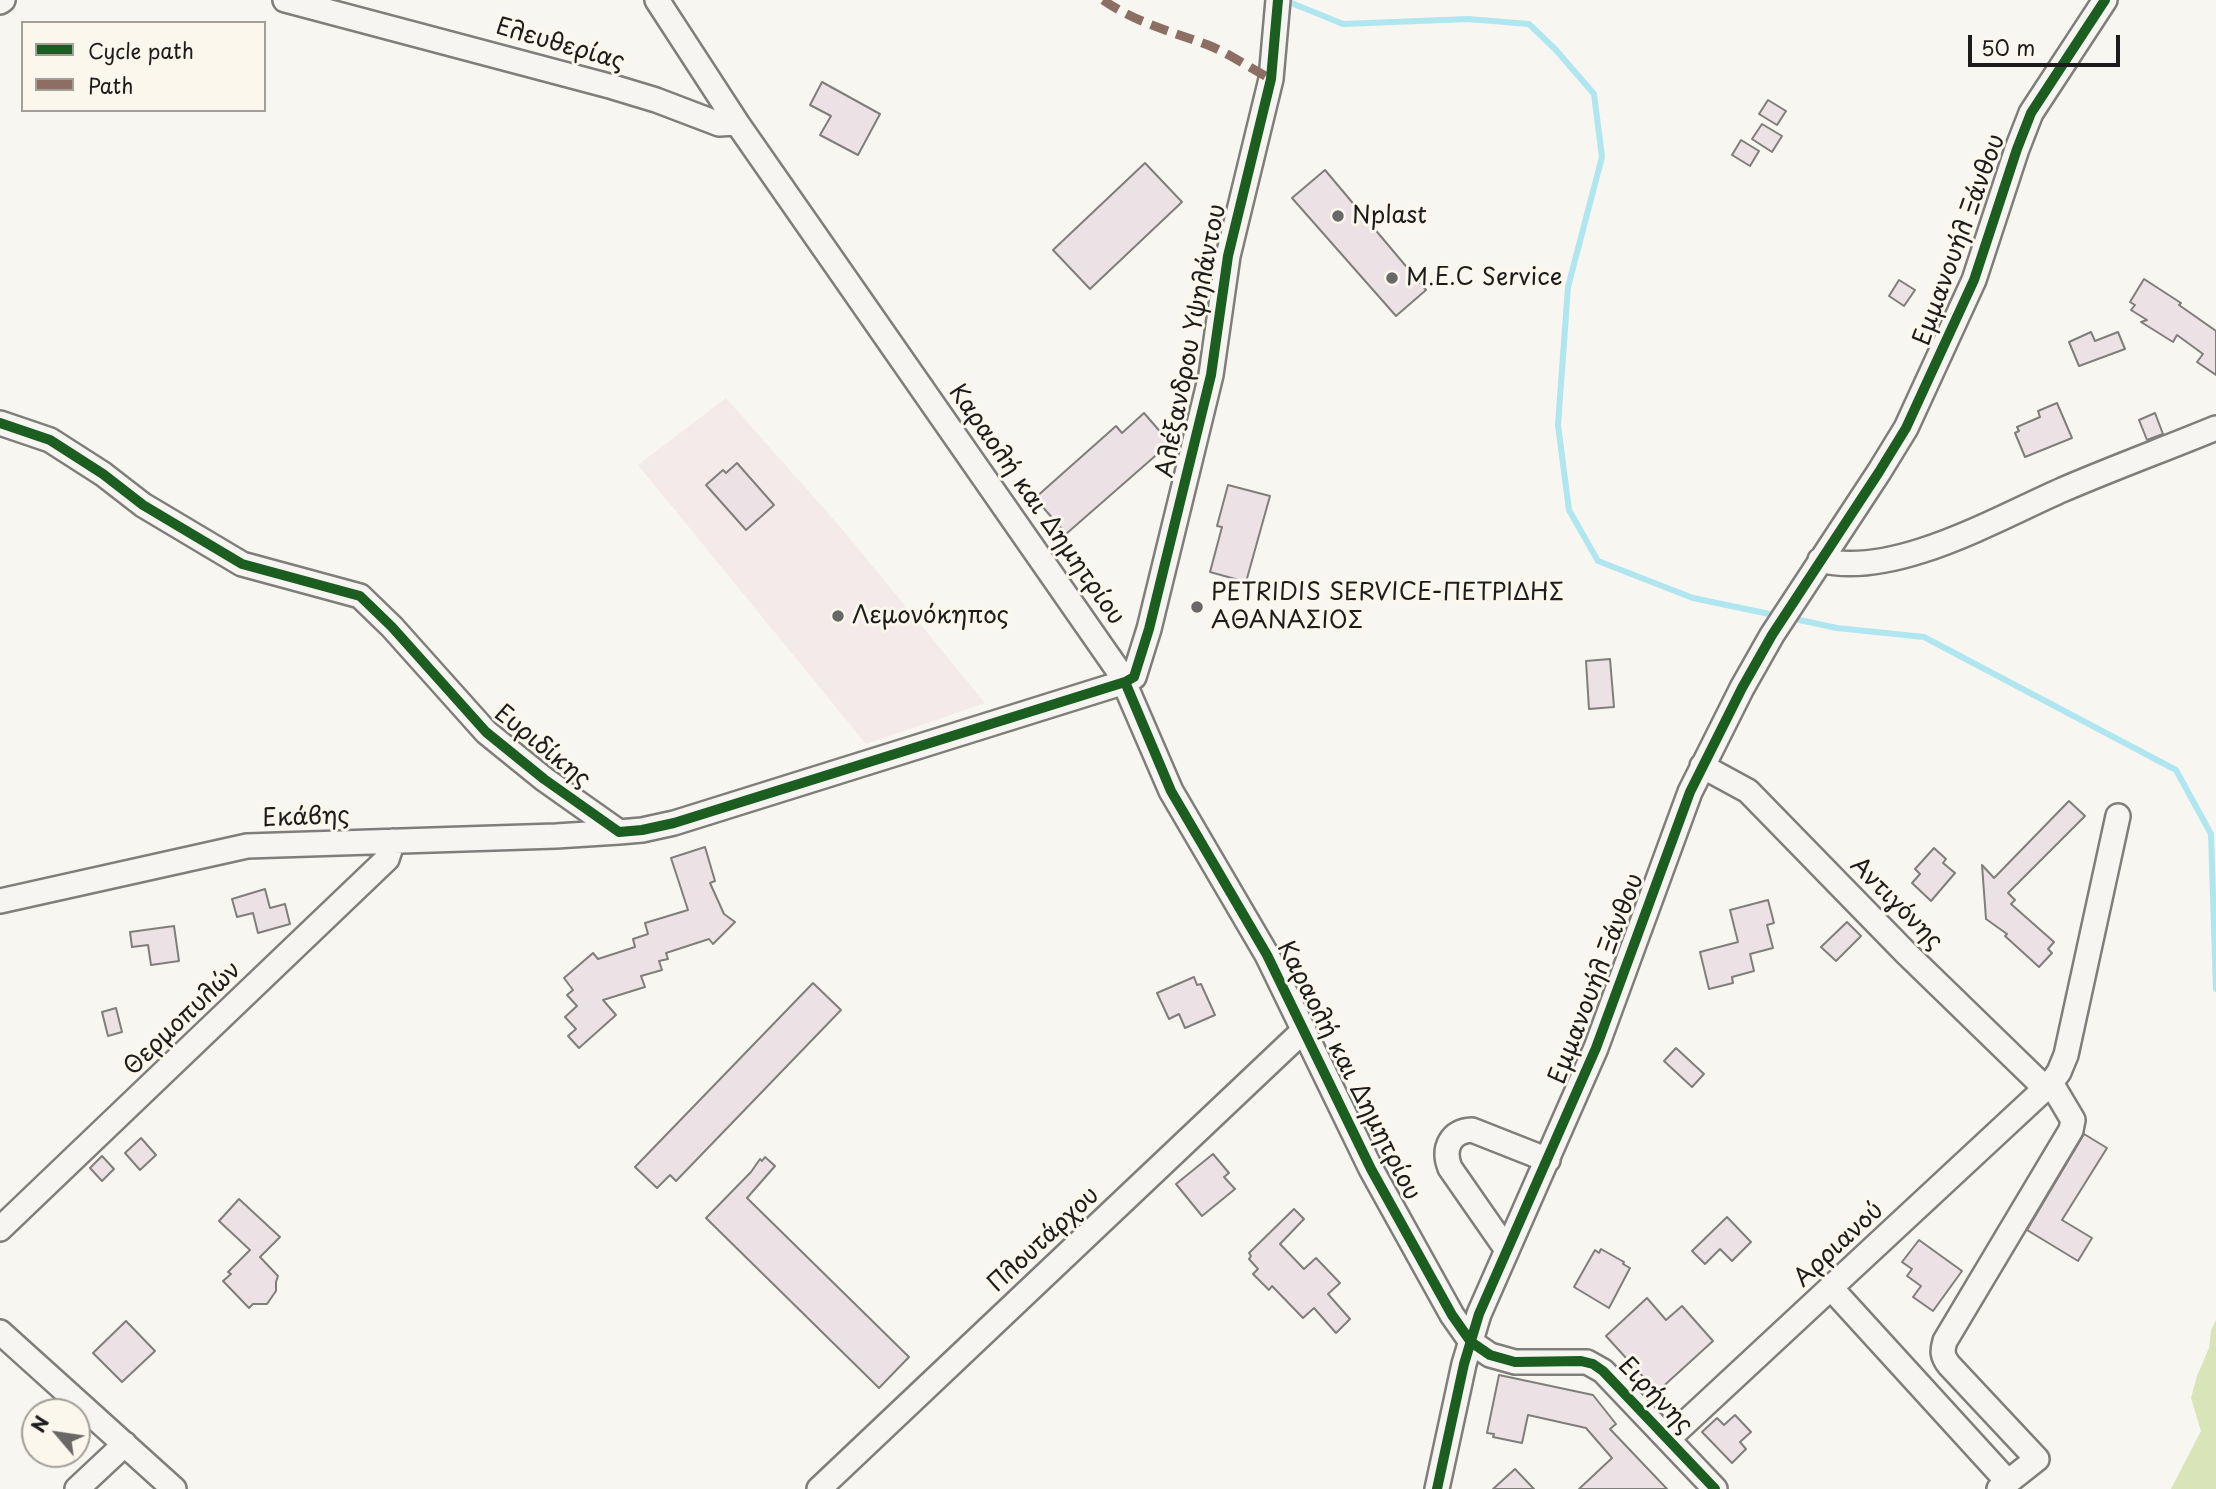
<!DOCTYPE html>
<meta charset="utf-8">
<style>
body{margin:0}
#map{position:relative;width:2216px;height:1489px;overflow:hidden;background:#f8f6f0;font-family:"Playpen Sans",sans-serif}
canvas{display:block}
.legend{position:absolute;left:21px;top:21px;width:245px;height:91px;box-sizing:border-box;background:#fbf7ec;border:2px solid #a29f99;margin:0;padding:9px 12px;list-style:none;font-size:21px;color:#1c1c1c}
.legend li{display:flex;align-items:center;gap:14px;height:35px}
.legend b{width:35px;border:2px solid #a29f99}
.north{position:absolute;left:21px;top:1398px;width:70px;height:70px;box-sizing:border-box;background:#fbf7ec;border:2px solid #a29f99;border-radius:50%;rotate:299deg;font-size:19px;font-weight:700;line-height:28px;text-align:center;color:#1c1c1c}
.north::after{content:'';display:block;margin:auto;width:24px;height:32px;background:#696866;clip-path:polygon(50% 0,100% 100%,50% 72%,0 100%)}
.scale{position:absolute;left:1968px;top:35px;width:152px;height:32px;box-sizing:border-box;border:4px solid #1c1c1c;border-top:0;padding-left:9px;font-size:21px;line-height:24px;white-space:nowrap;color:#1c1c1c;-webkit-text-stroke:5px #fbf7ec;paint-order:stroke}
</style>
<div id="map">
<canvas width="2216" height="1489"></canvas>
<ul class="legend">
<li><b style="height:9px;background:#1b5e20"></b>Cycle path</li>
<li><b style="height:9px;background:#8d6e63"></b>Path</li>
</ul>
<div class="north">N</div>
<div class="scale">50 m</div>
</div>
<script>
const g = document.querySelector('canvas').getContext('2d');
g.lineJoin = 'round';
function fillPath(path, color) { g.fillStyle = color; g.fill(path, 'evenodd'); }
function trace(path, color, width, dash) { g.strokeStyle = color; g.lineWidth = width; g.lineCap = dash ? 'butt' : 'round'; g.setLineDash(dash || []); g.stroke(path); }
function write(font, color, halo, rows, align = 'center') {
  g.font = font + ' "Playpen Sans",sans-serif'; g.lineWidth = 6; g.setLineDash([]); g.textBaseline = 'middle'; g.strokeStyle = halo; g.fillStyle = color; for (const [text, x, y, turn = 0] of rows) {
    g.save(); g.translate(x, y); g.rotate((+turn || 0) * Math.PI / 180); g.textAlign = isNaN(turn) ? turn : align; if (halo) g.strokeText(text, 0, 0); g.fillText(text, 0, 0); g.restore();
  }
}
fillPath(new Path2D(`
 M726,398L842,529L985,703L866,744L638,465Z`), '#f4eae9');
fillPath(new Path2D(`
 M2216,1320V1489H2171L2201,1431L2191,1398L2197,1376L2209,1348L2211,1330Z`), '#d9e4b9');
trace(new Path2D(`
 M1284,0L1343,24L1468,19L1529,24L1556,50L1594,94L1602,157L1568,287L1558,425L1569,510L1598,561L1693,598L1779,616
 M1790,618L1837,628L1924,637L2176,770L2211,834L2216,989`), '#afe6ef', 6);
const building = new Path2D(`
 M822,82L880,114L858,155L820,135L831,116L810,105Z
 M1768,100L1786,111L1777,125L1759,114Z
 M1762,124L1782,136L1772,152L1752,139Z
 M1741,140L1759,151L1750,166L1732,155Z
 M1145,163L1182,202L1090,289L1053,250Z
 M1325,170L1426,290L1396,316L1292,198Z
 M2144,279L2181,303L2179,305L2216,331V375L2197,362L2203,354L2177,335L2173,342L2141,322L2147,320L2131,310L2135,305L2130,302Z
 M1899,280L1915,290L1904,306L1889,296Z
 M2091,332L2095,341L2118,332L2125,349L2079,366L2069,342Z
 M2057,403L2072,438L2025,457L2015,433L2019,431L2017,427L2040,417L2038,411Z
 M1144,413L1170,443L1066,534L1035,498L1116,426L1122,433Z
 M2155,413L2163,434L2147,440L2139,420Z
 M737,463L774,505L746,530L706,485L723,470L726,473Z
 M1228,485L1270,496L1246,582L1210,572L1222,527L1217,526Z
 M1610,659L1614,707L1589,709L1586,661Z
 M2069,801L2085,816L2008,893L2015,900L2011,904L2054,942L2048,949L2052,953L2039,967L2005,936L2007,934L1986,919L1982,865L1994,878Z
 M705,847L715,881L710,883L724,914L735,922L713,944L709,939L666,953L668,959L659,961L662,970L641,976L645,987L603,1000L616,1015L579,1048L568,1036L576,1029L565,1017L577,1006L567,995L573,990L564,978L593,953L598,959L635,947L633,939L648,934L645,923L688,910L671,858Z
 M1934,848L1946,859L1943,863L1955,873L1931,901L1912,883L1920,874L1915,869Z
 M265,889L270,908L285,904L290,924L258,933L253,913L237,917L232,899Z
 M1768,900L1774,923L1767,925L1773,948L1750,954L1754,971L1732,977L1733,983L1709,989L1700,952L1738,942L1730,910Z
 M1847,922L1861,936L1836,961L1821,947Z
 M174,926L179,961L151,965L148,945L132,947L130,932Z
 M1194,977L1197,985L1201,984L1215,1015L1185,1028L1179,1014L1169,1019L1157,993Z
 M813,983L841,1010L676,1181L670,1175L657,1188L635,1167Z
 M116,1008L122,1032L108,1036L102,1012Z
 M1676,1048L1704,1074L1692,1087L1664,1061Z
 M2084,1134L2107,1148L2062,1220L2092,1238L2078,1261L2027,1230Z
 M141,1138L156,1155L140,1170L125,1153Z
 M1213,1154L1229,1173L1224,1177L1235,1189L1202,1216L1176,1184Z
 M102,1156L114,1169L102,1181L90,1168Z
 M765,1157L775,1166L747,1198L909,1357L879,1388L706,1218L751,1172L760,1159L762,1161Z
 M239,1199L280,1237L260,1257L278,1276L276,1282V1291L267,1304H253L249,1308L223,1281L231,1274L228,1272L250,1250L219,1221Z
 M1294,1209L1304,1219L1280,1244L1304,1269L1316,1258L1340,1283L1328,1294L1350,1319L1336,1333L1314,1308L1303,1318L1272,1286L1269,1290L1253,1274L1258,1269L1249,1259L1251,1256L1249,1253Z
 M1727,1217L1751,1242L1732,1261L1720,1249L1705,1264L1692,1251Z
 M1919,1240L1962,1271L1933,1311L1913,1297L1921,1286L1907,1276L1912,1269L1902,1262Z
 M1601,1249L1624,1262L1623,1264L1630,1268L1609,1308L1574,1287L1595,1250L1599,1253Z
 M1647,1298L1666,1320L1682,1306L1713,1341L1657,1392L1606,1336Z
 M126,1321L155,1351L122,1382L93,1353Z
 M1499,1375L1593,1395L1616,1424L1610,1429L1667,1489H1579L1612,1458L1586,1428L1528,1415L1522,1443L1493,1437L1494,1434L1487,1433Z
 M1735,1415L1751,1432L1740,1442L1746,1449L1732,1463L1702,1432L1717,1418L1724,1425Z
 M1515,1469L1534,1489H1493Z`);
fillPath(building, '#ece2e6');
trace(building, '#7f7e7b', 2);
const minor = new Path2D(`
 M285,0L613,87L656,100L719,124L737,123
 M657,0L737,123L1120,673L1171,791L1267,955L1371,1169L1452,1315L1471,1342L1490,1355L1515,1362H1587L1603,1371L1715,1489
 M0,2L3,0
 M0,423L50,440L103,474L143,505L242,564L360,596L392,627L486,732L544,779L619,832L642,830L674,823L1125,682L1134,677L1149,629L1211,375L1228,256L1271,79L1278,0
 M1820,560C1893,579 1996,519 2062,490C2113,468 2165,449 2216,428
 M1702,766L1748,791L1905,952L2045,1088
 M0,901L247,846L556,836L619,832
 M2051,1083L2059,1072L2066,1055L2118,816
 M0,1229L387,859L393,841
 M1507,1250L1450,1168C1442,1148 1451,1131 1472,1130L1548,1160
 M1831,1288L2008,1482
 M0,1332L174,1489
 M1668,1439L2051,1083L2073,1120L2071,1130L1945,1341C1942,1351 1942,1356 1949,1365L2037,1459L1999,1489
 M77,1489L125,1444
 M819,1489L1304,1030
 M1437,1489L1464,1364L1479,1314L1596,1048L1690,792L1742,688L1772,635L1879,472L1906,428L1974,280L2017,149L2031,113L2105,0`);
trace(minor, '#7f7e7b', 28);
trace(minor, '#f6f5f1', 23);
trace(new Path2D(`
 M1103,0C1135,22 1172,32 1208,45C1230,54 1250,68 1271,79`), '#8d6e63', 9, [18, 9]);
trace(new Path2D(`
 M0,423L50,440L103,474L143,505L242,564L360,596L392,627L486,732L544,779L619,832L642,830L674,823L1125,682L1134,677L1149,629L1211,375L1228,256L1271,79L1278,0
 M1125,682L1171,791L1267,955L1371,1169L1452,1315L1471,1342L1490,1355L1515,1362L1581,1361L1593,1364L1603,1371L1715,1489
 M1437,1489L1464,1364L1479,1314L1596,1048L1690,792L1742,688L1772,635L1879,472L1906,428L1974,280L2017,149L2031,113L2105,0`), '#1b5e20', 10);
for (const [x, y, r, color] of [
 [1338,216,7,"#696866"],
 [1392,278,7,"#696866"],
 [1197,607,7,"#696866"],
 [838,616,7,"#696866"]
]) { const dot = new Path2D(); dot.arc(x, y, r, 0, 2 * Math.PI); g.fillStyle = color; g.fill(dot); trace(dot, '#fbf7ec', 2.5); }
write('24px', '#1c1c1c', '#fbf7ec', [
 ["Ελευθερίας",560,45,16],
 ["Εμμανουήλ Ξάνθου",1960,240,-70],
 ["Αλέξανδρου Υψηλάντου",1192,341,-79],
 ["Καραολή και Δημητρίου",1036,505,55],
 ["Ευριδίκης",542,747,39],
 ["Εκάβης",306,818,-2],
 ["Αντιγόνης",1896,904,45],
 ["Εμμανουήλ Ξάνθου",1597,979,-69],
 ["Θερμοπυλών",183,1019,-44],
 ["Καραολή και Δημητρίου",1348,1071,63],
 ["Πλουτάρχου",1044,1240,-43],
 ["Αρριανού",1839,1245,-43],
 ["Ειρήνης",1655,1396,46]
]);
write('24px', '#1c1c1c', '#fbf7ec', [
 ["Nplast",1352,216],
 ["M.E.C Service",1406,278],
 ["PETRIDIS SERVICE-ΠΕΤΡΙΔΗΣ",1211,593],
 ["ΑΘΑΝΑΣΙΟΣ",1211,621],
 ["Λεμονόκηπος",852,616]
], 'left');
</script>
